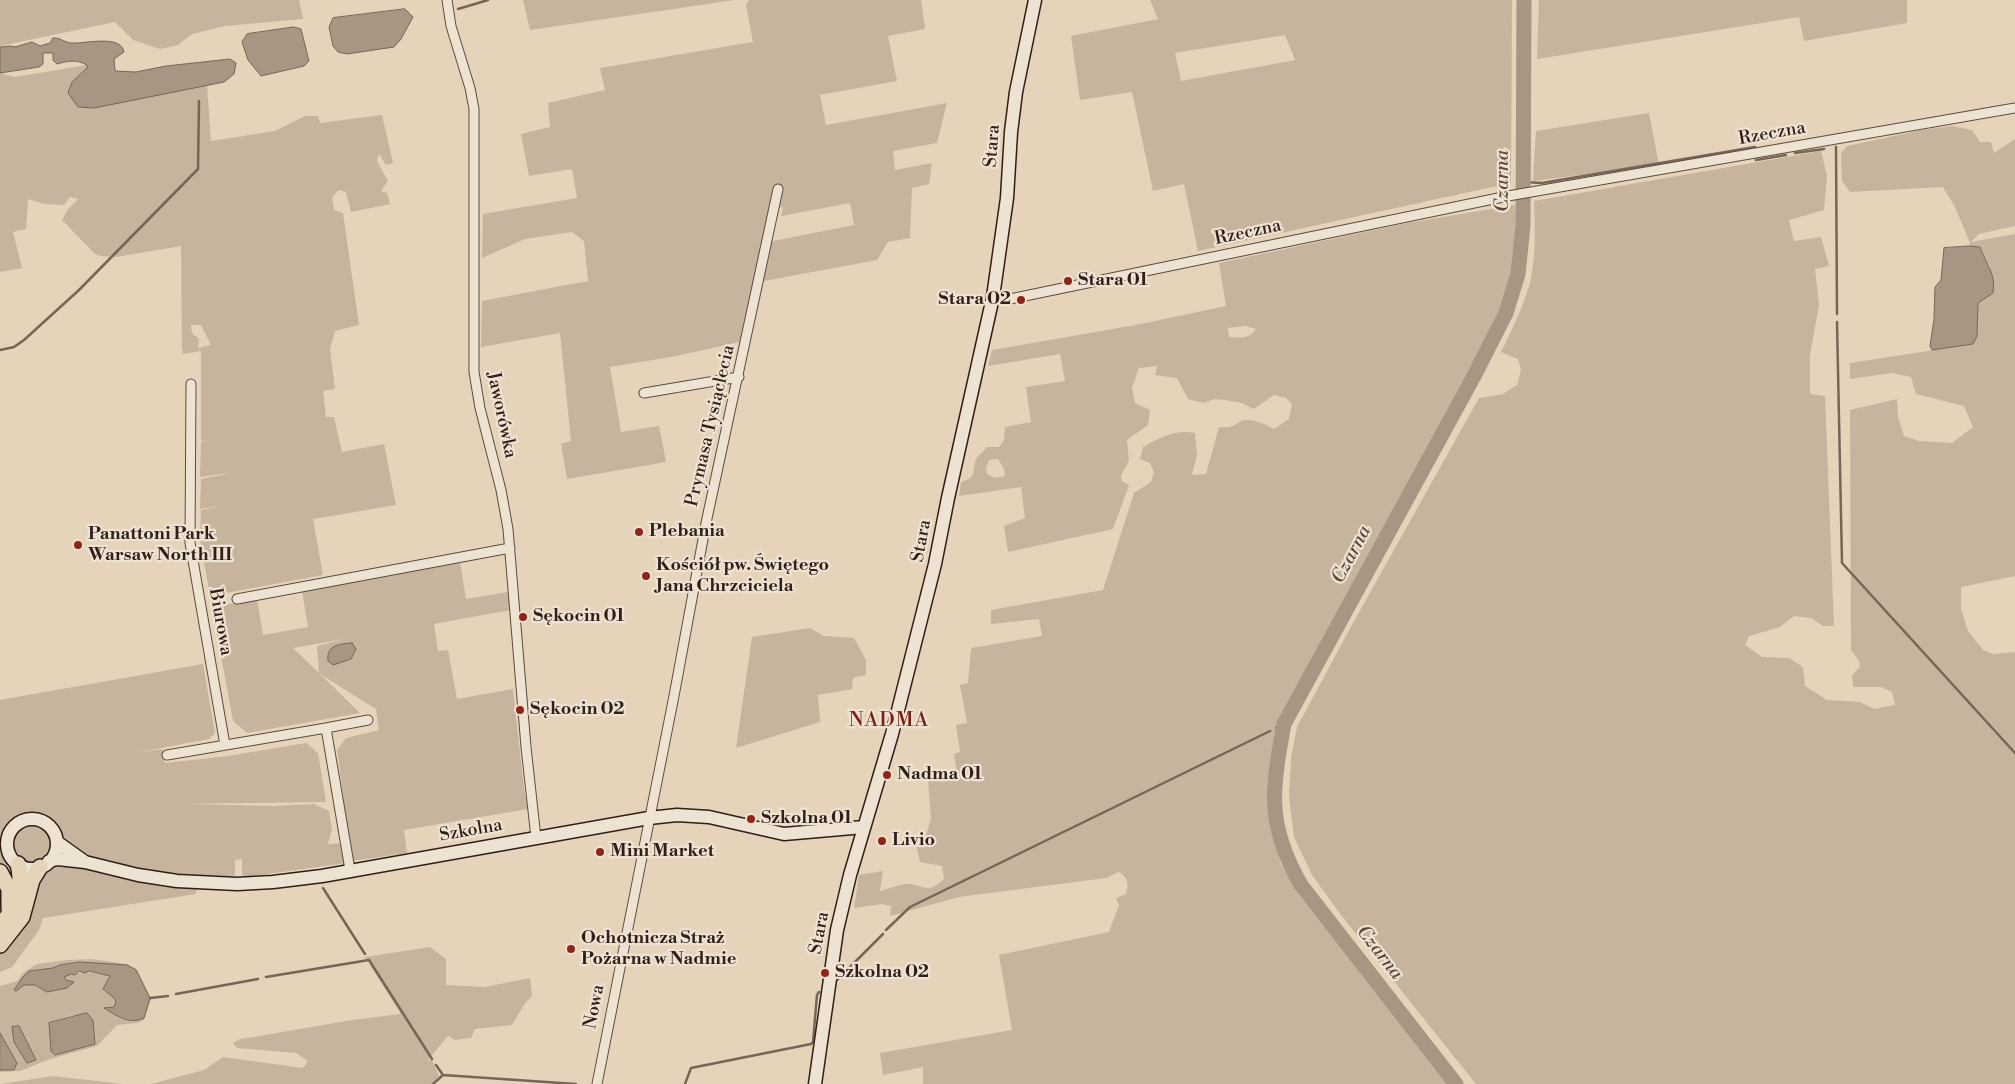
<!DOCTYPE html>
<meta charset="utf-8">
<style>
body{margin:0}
canvas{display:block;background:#e5d3ba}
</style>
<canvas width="2015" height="1084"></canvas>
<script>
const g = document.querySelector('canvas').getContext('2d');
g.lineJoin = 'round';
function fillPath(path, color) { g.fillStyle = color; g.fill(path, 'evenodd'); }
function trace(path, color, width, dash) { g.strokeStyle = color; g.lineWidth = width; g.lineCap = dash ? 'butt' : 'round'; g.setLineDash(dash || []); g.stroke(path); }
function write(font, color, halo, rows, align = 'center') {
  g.font = font + ' "Libre Bodoni",serif'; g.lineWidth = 4.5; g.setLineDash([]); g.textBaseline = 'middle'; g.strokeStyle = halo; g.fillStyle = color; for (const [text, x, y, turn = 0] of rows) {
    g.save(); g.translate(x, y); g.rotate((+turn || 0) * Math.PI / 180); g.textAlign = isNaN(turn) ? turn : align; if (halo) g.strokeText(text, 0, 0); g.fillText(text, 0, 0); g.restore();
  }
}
fillPath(new Path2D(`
 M0,0H299L303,19L225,26L192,34L178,45L160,49L133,40L115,22L0,46Z
 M523,0H735L530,30Z
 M749,0H921L925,29L888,36L897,81L820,95L826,125L947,103L937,143L893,151L895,170L932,163L929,184L912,188L910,238L888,242L877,260L753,283L740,342L671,357L610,367L621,432L659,426L666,462L567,479L561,444L571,441L560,333L481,347L482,301L588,281L584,241L572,232L525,239L482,258L483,214L577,198L572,169L529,176L521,134L550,127L548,103L605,90L600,68L753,42L746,5ZM850,203L854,225L763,243L769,209L783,207L781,216Z
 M1150,0H1512L1511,183L1198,251L1184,184L1153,191L1132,92L1080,100L1071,36L1158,19ZM1285,35L1295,60L1181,81L1175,53Z
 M1539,0H1907V23L1804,41L1799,17L1537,59Z
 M87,65V68L72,82L68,93L78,107L94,108L207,85L211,141L275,131L305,116H318L320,123L382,115L393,163L386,165L379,154L377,161L388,181L381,191L387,193L390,204L351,212L346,192L339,190L332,197L334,210L343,213L359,325L335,331L330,349L335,389L323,391L326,417H334L342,452L384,444L396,505L313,519L323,575L210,596L200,539L201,510L224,505L200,509L201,479L236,472L200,477L201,442L209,440L201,441V351L183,354L182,350L181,246L116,257L101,256L95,254L62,220L68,209L78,199L70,197L64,205L44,204L28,199L26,229L13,232L22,268L0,272V73L15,77ZM191,325H201L211,345L198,348L199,339L192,333Z
 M1649,113L1659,165L1533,181L1536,131Z
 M1952,126L1972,130L1980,142H1991L1994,153L2015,139V226L1979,234L1971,242L2015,234V576L1961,587V609L1968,631L1983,650L1993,654L2015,652V1084H1476L1341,915L1312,875L1294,837L1289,797L1291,758L1297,727L1353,623L1479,398L1503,394L1517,385L1521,370L1518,359L1501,352C1512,330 1523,307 1530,283C1536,257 1535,228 1534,201L1821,151L1827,176L1824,210L1789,220L1794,241L1821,237L1829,266L1815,269L1819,305L1810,355V394L1825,396L1834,626H1823L1811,618L1794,616L1780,627L1749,636L1745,645L1762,657L1789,658L1803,667L1805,686L1827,700L1860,702L1874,709L1895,705L1892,692L1881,687H1853L1852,675L1860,667L1859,661L1851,650L1850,410L1897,399L1898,417L1904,436L1919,441L1952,443L1973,427L1964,406L1916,394L1911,377L1892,373L1850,379V363L1973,344L1977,336L1978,303L1993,293L1990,265L1985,261L1980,247L1969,246L1970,243L1955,207L1943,187L1850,192L1842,181L1841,153L1847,146L1927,129Z
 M1515,205L1516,219L1514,265L1502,309L1310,663L1275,733L1269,786L1271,827L1281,864L1299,895L1449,1084H923V1067L883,1075L880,1053L1012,1030L999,955L1109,932L1119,905L1116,898L1126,894C1129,883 1128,878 1119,872L1106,878L959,897L890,916L891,906L882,904L854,908L859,875L883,871L880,891C888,889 899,884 908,884C926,885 927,895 944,879L942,866L920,862L916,844L924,841L931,819L928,780L957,774L954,754L960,752L956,725L967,723L960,685L968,683L971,648L1042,636L1039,619L991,624V610L1103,590L1134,493L1151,482L1154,472L1150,463L1140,459L1143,447C1159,438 1176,429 1195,433L1197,455L1192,475L1206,474L1219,427C1237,429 1234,422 1246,420C1256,419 1266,425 1274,429L1289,419L1292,404L1286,398L1274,395L1254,409L1242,403L1225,400L1214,399L1204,403L1188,399L1177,378L1155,375L1157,366L1139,368L1132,388L1135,403L1150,410L1148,425L1127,440L1129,461L1121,475L1122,481L1129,485L1113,529L1008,552L1004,526L1025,518L1021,487L959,496L961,482C978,477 971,472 976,460C977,456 984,451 987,447H999L1004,440L1005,427L1031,422L1026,387L1065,381L1060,354L988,366L992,350L1136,325L1226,306L1219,263L1407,223ZM1246,326L1256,329C1250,339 1239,338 1229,337L1228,328ZM998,459L1004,469L1005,476L995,478L987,474L986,468L989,460Z
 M460,562L466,599L508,592L510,610L434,624L438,651L448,650L457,699L513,689L524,789L528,809L404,830L407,853L352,861L337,750L346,738L379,730L376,709L320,674L360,713L247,733L233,721L212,607L257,599L263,635L308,627L302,591ZM345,639L317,646L319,673L293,648Z
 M810,628L824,636L854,638L866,660V675L853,678L852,689L818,695L820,722L736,748L752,637Z
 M203,664L215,733L209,739L134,753L162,749L165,763L228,756L306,743L318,753L326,802L183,804L274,806L314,804L329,811L332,830L328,844L342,843L346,863L246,877L242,875V859L235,860V875L230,878L197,877L196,894L43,918L39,930L12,967L0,972V700Z
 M430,947L446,959V985L485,987L530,978L532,996L525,1003L512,1025L475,1029L471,1038L455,1040L448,1036L428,1060H432L439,1076L435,1084H151L204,1070L223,1057L303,1068L308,1061L296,1053L237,1048L233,1043L240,1039L253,1037L352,1020L401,1014L365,957Z
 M91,959L127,964L137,969L151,999L144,1020L137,1023L117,1025L97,1046L50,1059L20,1071L0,1072V1070H14L0,1033V986L17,981L24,972L37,964L68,960ZM80,962L126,965L136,970L150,998L122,1019L105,1009L114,1007L116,1001L113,997L103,989L110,976C93,973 81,969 64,977L66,981L47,992L35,985H24L16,991L18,985L29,971L53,968L60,965ZM73,1015L51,1051L49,1023Z
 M53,1076L123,1084H1Z`), '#c6b49e');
const water = new Path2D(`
 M405,9L413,17L401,39L394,47L347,54L338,52L333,46L329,27L333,18Z
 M294,27L301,29L309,61L304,66L261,76L248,60L242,42L247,34Z
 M53,38C60,37 65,43 72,43C85,44 121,34 124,52L114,59L115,71L136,72L166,66L230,59L236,63L234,74L224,82L94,108L78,107L68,93L72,82L87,68V65C76,59 68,61 57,64L53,60V53H43V64L39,67L0,73V47L10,46L15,47L32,42L40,46L50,43Z
 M1969,246L1980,247C1986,265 1996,272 1993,293L1978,303L1977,336L1973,344L1932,350L1930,346L1934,319L1935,287L1941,280L1944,248Z
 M352,643L356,649L351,659L333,665L328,661C326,645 339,644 352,643Z
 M80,962L127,965L136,970L150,998L144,1018C129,1025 117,1016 104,1008L114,1007L116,1001L113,997L103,989L110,976L89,971L85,973L79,971L75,975L71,974L64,977L66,980L74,982L67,988L47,992L35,985H24L16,991L14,990L23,977L29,971L53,968L60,965Z
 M87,1013L93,1020L95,1044L55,1055L51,1051L49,1023Z
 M19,1026L36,1060L27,1063L14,1042L12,1027Z
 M0,1033L17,1063L14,1070H0Z`);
fillPath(water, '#a79683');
trace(water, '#776658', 1);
trace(new Path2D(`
 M458,9L488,0
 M1836,147L1837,314
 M1795,153L1824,149
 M1756,160L1786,155
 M1523,182L1542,183L1755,147
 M1837,322L1842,563L2015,753
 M0,350L14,347L24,340L79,290L198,169L199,101
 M1276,728L1284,724
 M323,888L365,954
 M886,930L910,907L1270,731
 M266,977L369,960L432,1059
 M836,981L883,934
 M176,994L258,979
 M150,998L168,996
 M436,1065L443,1075L576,1084
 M433,1084L443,1075
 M685,1084L691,1068L811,1044L813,1042L817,995L819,992`), '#776658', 2.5);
trace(new Path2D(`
 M1456,1084L1301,885C1266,824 1272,790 1284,724L1474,376L1506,313L1518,274L1523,226L1524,0`), '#a79683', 15);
const street = new Path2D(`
 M447,0L451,26L470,88L474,109V372L480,408L501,490L508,529L526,747L536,838
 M993,297L1010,299L1508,196L2015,108
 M191,384L190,543L225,745
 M644,393L739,377
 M237,599L510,548
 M326,728L368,720
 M167,755L326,728L350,870
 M597,1084L674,696L706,523L778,189`);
const secondary = new Path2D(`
 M7 844a25 25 0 1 1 50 0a25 25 0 1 1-50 0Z
 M57,842L85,862
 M49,861L58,859L85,862L138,875L177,881L237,884L273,882L322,876L649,818L677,815L709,817L784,834L864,827
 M815,1084L837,930L850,875L892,734L935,564L948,498L993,297L1007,198L1011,132L1016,92L1035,0`);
const highway = new Path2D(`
 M0,872L9,889V908
 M0,925C16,909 24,886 18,864
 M0,945L22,917L32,880L40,867`);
trace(street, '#5c4c40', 11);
trace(secondary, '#2f1f17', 15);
trace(highway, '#2f1f17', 18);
trace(street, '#eee2d2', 9);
trace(secondary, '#eee2d2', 12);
trace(highway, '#e5d3ba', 15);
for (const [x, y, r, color] of [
 [1068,281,5,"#8f2418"],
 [1021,300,5,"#8f2418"],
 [639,532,5,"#8f2418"],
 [78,545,5,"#8f2418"],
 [646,576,5,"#8f2418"],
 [523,617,5,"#8f2418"],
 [520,710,5,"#8f2418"],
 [887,775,5,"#8f2418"],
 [751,819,5,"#8f2418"],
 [882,841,5,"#8f2418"],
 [600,852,5,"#8f2418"],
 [571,949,5,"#8f2418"],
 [825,973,5,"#8f2418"]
]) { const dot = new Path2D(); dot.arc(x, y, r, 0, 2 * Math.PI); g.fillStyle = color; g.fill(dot); trace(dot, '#eee2d2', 2); }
write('18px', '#2f1f17', '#eee2d2', [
 ["Rzeczna",1772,134,-10],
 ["Stara",993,146,-86],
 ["Rzeczna",1248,233,-12],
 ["Jaworówka",501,415,78],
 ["Prymasa Tysiąclecia",711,426,-77],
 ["Stara",922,541,-79],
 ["Biurowa",220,622,80],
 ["Szkolna",471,831,-10],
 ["Stara",820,933,-79],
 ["Nowa",595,1007,-79]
]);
write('bold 18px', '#2f1f17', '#eee2d2', [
 ["Stara 01",1078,281],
 ["Stara 02",1011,300,"right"],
 ["Plebania",649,532],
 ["Panattoni Park",88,535],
 ["Warsaw North III",88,556],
 ["Kościół pw. Świętego",656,566],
 ["Jana Chrzciciela",656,587],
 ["Sękocin 01",533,617],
 ["Sękocin 02",530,710],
 ["Nadma 01",897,775],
 ["Szkolna 01",761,819],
 ["Livio",892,841],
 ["Mini Market",610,852],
 ["Ochotnicza Straż",581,939],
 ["Pożarna w Nadmie",581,960],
 ["Szkolna 02",835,973]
], 'left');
write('italic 19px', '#59493d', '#eee2d2', [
 ["Czarna",1503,181,-90],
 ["Czarna",1352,555,-62],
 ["Czarna",1379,953,52]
]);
g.letterSpacing = '1px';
write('20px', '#7a1f14', '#eee2d2', [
 ["NADMA",889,721]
]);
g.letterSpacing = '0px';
</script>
